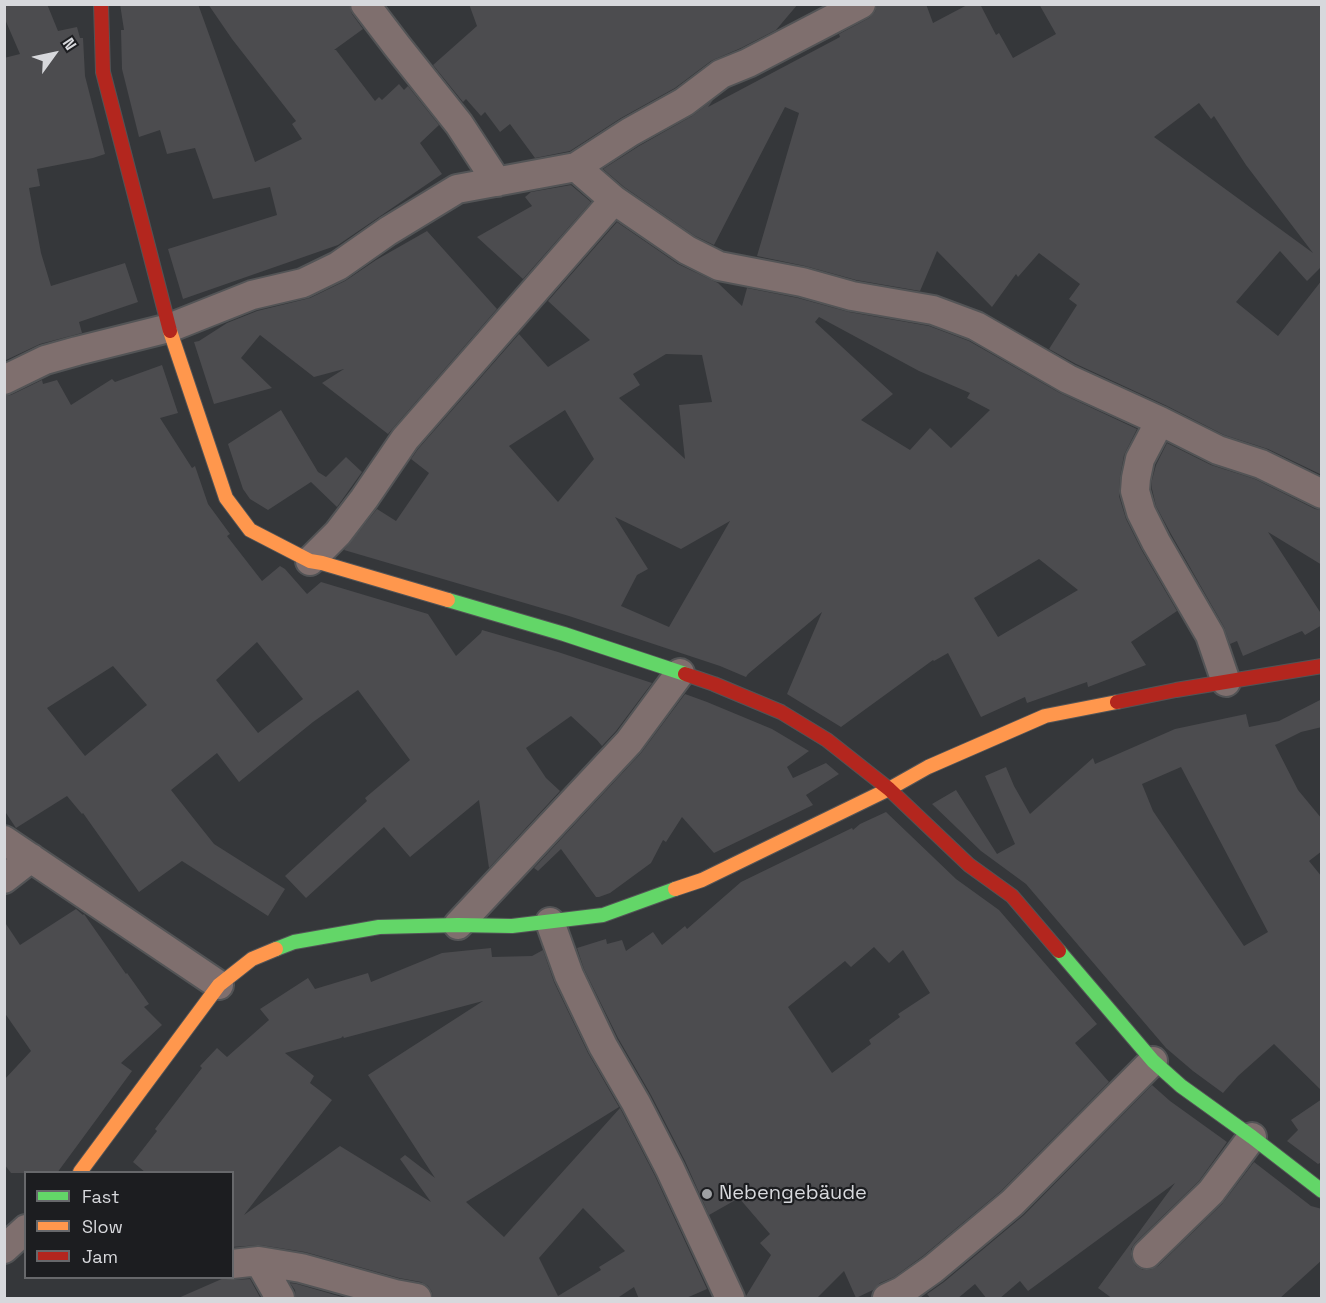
<!DOCTYPE html>
<html>
<head>
<meta charset="utf-8">
<style>
  body { margin:0 }
  #map { position:relative; width:1326px; height:1303px; overflow:hidden; background:#35373a; font-family:"Space Grotesk",sans-serif }
  canvas { display:block }
  .frame { position:absolute; inset:0; border:6px solid #d7d8dc; pointer-events:none }
  .legend { position:absolute; left:24px; top:1171px; width:210px; height:108px; box-sizing:border-box; background:#1c1d20; border:2px solid #67686b; margin:0; padding:8px 10px; list-style:none; font-size:18px; color:#d7d8dc }
  .legend li { display:flex; align-items:center; gap:12px; height:30px }
  .legend b { width:30px; border:2px solid #67686b }
  .north { position:absolute; left:24px; top:24px; width:60px; height:60px; -webkit-text-stroke:4px #1c1d20; paint-order:stroke; rotate:57deg; font-size:16px; font-weight:700; line-height:24px; text-align:center; color:#d7d8dc }
  .north::after { content:''; display:block; margin:auto; width:21px; height:27px; background:#d7d8dc; clip-path:polygon(50% 0,100% 100%,50% 72%,0 100%) }
</style>
</head>
<body>
<div id="map">
<canvas width="1326" height="1303"></canvas>
<div class="frame"></div>
<ul class="legend">
<li><b style="height:8px;background:#63d668"></b>Fast</li>
<li><b style="height:8px;background:#ff974d"></b>Slow</li>
<li><b style="height:8px;background:#b3261e"></b>Jam</li>
</ul>
<div class="north">N</div>
</div>
<script>
const g = document.querySelector('canvas').getContext('2d');
g.lineJoin = 'round';
function paint(path, color) {
  g.fillStyle = color;
  g.fill(path, 'evenodd');
}
function shape(rows) {
  const path = new Path2D();
  for (const r of rows) {
    path.moveTo(r[0], r[1]);
    for (let i = 2; i < r.length; i += 2) path.lineTo(r[i], r[i + 1]);
  }
  return path;
}
function trace(path, color, width, dash) {
  g.strokeStyle = color;
  g.lineWidth = width;
  g.lineCap = dash ? 'butt' : 'round';
  g.setLineDash(dash || []);
  g.stroke(path);
}
function write(font, color, halo, rows, align = 'center') {
  g.font = font + ' "Space Grotesk",sans-serif';
  g.lineWidth = 4.5;
  g.setLineDash([]);
  g.textBaseline = 'middle';
  g.strokeStyle = halo;
  g.fillStyle = color;
  for (const [text, x, y, turn = 0] of rows) {
    g.save();
    g.translate(x, y);
    g.rotate((+turn || 0) * Math.PI / 180);
    g.textAlign = isNaN(turn) ? turn : align;
    if (halo) g.strokeText(text, 0, 0);
    g.fillText(text, 0, 0);
    g.restore();
  }
}
paint(shape([
  [4,4,47,4,58,31,77,27,80,38,83,38,85,76,105,154,93,158,37,169,40,186,29,188,41,253,51,286,125,263,138,302,79,322,82,333,40,344,4,361,4,58,20,54,4,17],
  [120,4,198,4,255,162,302,139,292,124,296,121,232,39,208,4,349,4,352,14,363,29,334,50,336,50,375,101,379,97,382,100,399,84,404,90,408,86,439,125,420,143,442,174,338,245,183,299,168,249,277,215,270,187,213,199,195,148,167,154,160,130,139,137,122,69,121,30,124,30],
  [469,4,798,4,776,30,741,48,711,61,675,88,621,118,570,151,535,158,510,124,500,132,485,112,481,116,466,99,463,102,433,65,477,26],
  [877,4,926,4,933,23,969,4,980,4,996,35,999,33,1013,58,1056,34,1039,4,1322,4,1322,264,1320,262,1320,268,1307,281,1280,251,1236,302,1278,336,1322,280,1322,475,1268,449,1224,435,1167,406,1076,364,1049,349,1077,305,1069,299,1080,284,1039,253,1018,277,1016,274,992,307,937,251,920,291,856,280,805,266,757,256,799,113,785,107,714,245,695,236,624,187,603,169,639,146,692,116,713,100,708,107,840,37,839,34,869,18,875,12],
  [1199,103,1211,119,1214,116,1246,165,1313,253,1154,137],
  [571,185,591,202,523,279,477,237,532,206,525,197,531,192],
  [617,222,678,264,718,283,742,306,747,288,798,298,849,312,929,326,969,341,1060,393,1137,429,1124,455,1120,477,1119,496,1126,519,1141,549,1177,611,1131,642,1146,665,1088,687,1087,682,1027,703,1025,697,981,717,948,653,934,661,933,660,841,727,787,694,822,612,748,674,746,677,720,666,569,616,344,550,377,509,396,521,429,473,411,459,418,449,519,334,548,367,590,340,548,301],
  [819,317,919,371,970,393,967,398,990,410,951,448,930,428,910,450,861,420,893,394,815,322],
  [666,354,702,355,712,402,679,405,685,459,619,398,640,385,633,374],
  [565,410,594,459,558,502,509,446],
  [615,517,681,549,730,521,669,627,621,606,637,575,648,569],
  [1039,559,1078,590,998,637,974,598],
  [427,231,497,309,388,434,322,383,344,369,314,377,260,335,241,358,272,388,214,404,194,342,199,341,227,323,257,311,310,298,345,281,376,260],
  [162,365,178,413,160,418,192,468,195,466,208,504,230,534,227,536,262,581,280,566,285,569,307,594,321,582,428,614,456,656,481,633,482,630,558,652,652,683,616,731,602,746,597,740,571,716,526,748,546,778,560,791,489,868,479,800,410,857,384,827,306,898,285,876,367,801,365,798,410,760,358,690,313,722,239,782,217,753,171,790,214,844,285,889,268,916,182,861,139,892,83,813,82,814,67,796,16,828,4,810,4,396,11,395,42,380,43,384,57,380,71,405,112,379,115,382],
  [257,642,303,699,258,733,216,680],
  [113,666,147,705,85,756,47,708],
  [281,410,318,472,326,477,346,457,362,472,337,507,311,482,268,510,250,499,243,489,228,444],
  [1167,443,1211,465,1255,479,1315,509,1322,510,1322,565,1268,532,1322,615,1322,625,1305,635,1302,631,1243,656,1237,641,1230,644,1224,627,1171,534,1156,506,1152,489,1152,480,1156,465],
  [685,694,707,702,772,729,809,751,787,767,793,778,826,763,839,774,806,795,813,805,714,853,682,817,666,842,663,840,651,863,610,893,599,897,596,897,561,849,538,871,534,868,641,753],
  [1322,699,1322,727,1301,732,1275,745,1298,790,1322,819,1322,851,1309,861,1322,877,1322,1091,1274,1044,1238,1076,1223,1093,1193,1071,1166,1048,1026,884,981,851,932,804,956,790,997,854,1015,844,985,776,1006,767,1014,786,1030,814,1093,758,1095,764,1175,729,1246,714,1249,727,1279,721],
  [1181,767,1268,932,1244,946,1153,811,1142,784],
  [886,812,956,879,999,910,1097,1024,1075,1043,1109,1082,1001,1191,923,1256,894,1277,880,1283,873,1290,856,1298,844,1271,816,1299,746,1299,746,1296,771,1255,760,1243,770,1234,739,1198,709,1215,685,1161,651,1095,618,1038,584,969,577,948,606,939,607,944,622,940,626,951,653,932,662,945,685,926,687,929,741,882,852,828,853,830,860,824],
  [874,947,889,963,903,950,930,993,898,1014,900,1017,869,1040,871,1044,832,1073,788,1007,845,961,851,967],
  [76,909,83,915,84,914,126,974,127,973,149,1004,144,1007,162,1025,121,1063,132,1071,57,1173,11,1173,4,1164,4,1080,31,1051,4,1012,4,921,20,945],
  [491,948,492,957,532,956,543,950,554,982,588,1053,619,1107,466,1202,504,1237,620,1108,655,1176,707,1289,684,1299,639,1299,634,1287,616,1299,433,1299,432,1292,428,1286,421,1282,399,1278,305,1252,260,1245,232,1247,232,1173,146,1173,133,1162,157,1131,155,1129,202,1068,200,1066,217,1048,227,1057,269,1020,260,1009,308,978,315,989,368,973,371,982,442,953],
  [483,1001,368,1075,435,1178,405,1155,400,1159,431,1202,340,1146,244,1215,332,1100,310,1083,314,1076,285,1053,341,1038,343,1036,344,1038],
  [583,1208,625,1251,599,1267,601,1270,558,1296,539,1258],
  [1152,1085,1170,1101,1227,1142,1199,1181,1135,1243,1131,1249,1131,1257,1136,1266,1143,1270,1150,1270,1158,1266,1222,1204,1254,1162,1311,1206,1322,1209,1322,1260,1279,1299,1113,1299,1098,1288,1175,1183,1028,1291,1020,1281,999,1299,987,1299,975,1284,957,1299,931,1299,927,1294,944,1282,1024,1215],
  [1322,1099,1322,1165,1320,1163,1318,1164,1287,1141,1298,1130,1291,1120],
  [224,1278,234,1280,250,1279,261,1299,176,1299],
  [290,1283,297,1284,349,1299,296,1299,295,1290]
]), '#4c4c4f');
const street = shape([
  [365,4,397,46,459,124,497,182],
  [576,167,614,200,687,250,719,266,802,282,852,296,933,310,976,326,1068,379,1160,421,1218,450,1261,464,1322,494],
  [4,380,45,360,77,351,169,328,252,295,303,283,338,266,388,231,457,189,576,167,630,132,684,102,721,74,748,63,861,4],
  [1160,421,1140,459,1136,478,1135,491,1141,512,1156,542,1210,635,1226,682],
  [310,561,338,533,364,499,405,439,614,200],
  [4,840,219,985],
  [4,879,31,858],
  [550,922,569,975,580,998,603,1046,636,1103,670,1169,730,1298],
  [458,925,629,742,680,673],
  [4,1249,26,1229],
  [1147,1254,1211,1192,1252,1137],
  [259,1261,280,1298],
  [232,1264,259,1261,301,1268,395,1294,417,1298],
  [887,1298,902,1291,933,1269,1012,1203,1153,1061]
]);
const fast = shape([
  [448,600,564,634,685,674],
  [276,949,294,942,379,927,458,925,512,926,603,915,675,889],
  [1059,951,1153,1061,1181,1086,1252,1137,1322,1191]
]);
const slow = shape([
  [170,331,226,498,250,530,310,561,322,563,448,600],
  [675,889,702,880,889,789,928,767,1045,716,1117,702],
  [80,1172,219,985,252,959,276,949]
]);
const jam = shape([
  [101,4,103,72,170,331],
  [685,674,714,684,781,712,827,740,889,789,969,865,1012,896,1059,951],
  [1117,702,1176,690,1322,666]
]);
trace(street, '#535456', 32);
trace(fast, '#535456', 16);
trace(slow, '#535456', 16);
trace(jam, '#535456', 16);
trace(street, '#7f6f6e', 28);
trace(fast, '#63d668', 14);
trace(slow, '#ff974d', 14);
trace(jam, '#b3261e', 14);
for (const [x, y, r, color] of [
  [707,1194,6,"#9ea0a3"]
]) {
  const dot = new Path2D();
  dot.arc(x, y, r, 0, 2 * Math.PI);
  g.fillStyle = color;
  g.fill(dot);
  trace(dot, '#1c1d20', 2);
}
write('20px', '#d7d8dc', '#1c1d20', [
  ["Nebengebäude",719,1194]
], 'left');
</script>
</body>
</html>
